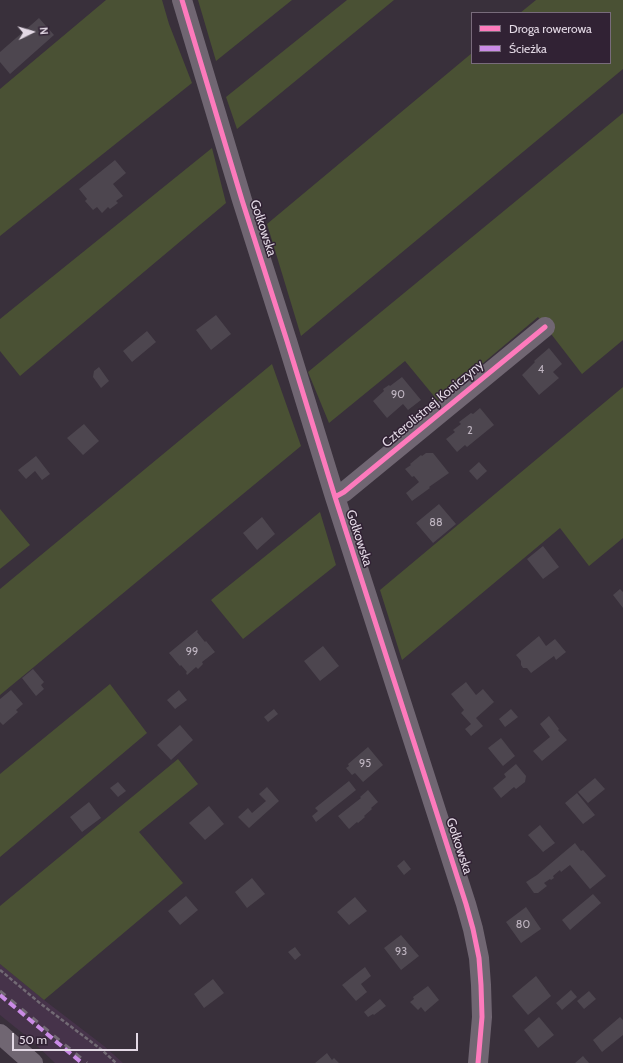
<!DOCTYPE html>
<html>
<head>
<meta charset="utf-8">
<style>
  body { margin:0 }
  #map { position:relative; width:623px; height:1063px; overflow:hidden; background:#39303b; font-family:Cabin,sans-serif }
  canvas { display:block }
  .legend { position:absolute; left:471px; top:12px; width:140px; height:52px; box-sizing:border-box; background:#312234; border:1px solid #786b7b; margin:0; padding:5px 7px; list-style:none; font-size:12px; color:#e3d9e5 }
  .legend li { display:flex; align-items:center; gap:8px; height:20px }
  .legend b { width:20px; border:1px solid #786b7b }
  .north { position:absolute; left:12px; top:12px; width:40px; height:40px; -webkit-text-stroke:3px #312234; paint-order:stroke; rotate:85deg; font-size:11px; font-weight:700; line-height:16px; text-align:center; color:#e3d9e5 }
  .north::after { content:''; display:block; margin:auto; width:14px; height:18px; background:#e3d9e5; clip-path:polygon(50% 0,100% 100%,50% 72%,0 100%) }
  .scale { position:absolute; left:12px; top:1033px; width:126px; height:18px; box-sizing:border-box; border:2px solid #e3d9e5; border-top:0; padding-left:5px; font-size:12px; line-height:14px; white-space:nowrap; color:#e3d9e5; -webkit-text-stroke:3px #312234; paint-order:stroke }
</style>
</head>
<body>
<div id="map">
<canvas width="623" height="1063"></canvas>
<ul class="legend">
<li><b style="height:5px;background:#fd7abc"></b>Droga rowerowa</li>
<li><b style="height:5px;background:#ca8be6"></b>Ścieżka</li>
</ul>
<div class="north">N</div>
<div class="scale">50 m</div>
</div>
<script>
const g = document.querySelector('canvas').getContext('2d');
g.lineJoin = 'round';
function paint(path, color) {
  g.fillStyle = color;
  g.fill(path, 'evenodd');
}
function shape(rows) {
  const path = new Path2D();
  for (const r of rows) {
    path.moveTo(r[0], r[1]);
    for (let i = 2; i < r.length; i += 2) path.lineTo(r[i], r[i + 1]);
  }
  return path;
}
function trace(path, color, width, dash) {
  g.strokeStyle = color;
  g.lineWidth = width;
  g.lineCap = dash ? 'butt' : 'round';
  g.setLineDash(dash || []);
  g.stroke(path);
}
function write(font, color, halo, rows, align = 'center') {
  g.font = font + ' Cabin,sans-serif';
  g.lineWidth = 3;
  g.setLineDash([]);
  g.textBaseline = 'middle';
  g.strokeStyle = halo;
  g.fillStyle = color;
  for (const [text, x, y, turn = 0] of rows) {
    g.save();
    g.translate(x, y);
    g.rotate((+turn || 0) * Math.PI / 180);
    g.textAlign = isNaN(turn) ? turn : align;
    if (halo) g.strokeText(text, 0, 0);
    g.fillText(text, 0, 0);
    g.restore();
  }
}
paint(shape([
  [0,964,44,1000,104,1046,123,1063,55,1063,31,1040,0,1015]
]), '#46334a');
paint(shape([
  [106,0,162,0,169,24,192,83,0,236,0,89],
  [198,0,292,0,216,61],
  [347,0,394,0,237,129,226,97],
  [536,0,623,0,623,69,301,336,267,224,472,53,472,63,610,63,610,13,520,13],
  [623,113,623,340,582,374,538,317,438,401,405,361,329,423,308,372],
  [212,148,226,203,20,376,0,351,0,319],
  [272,364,301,446,0,695,0,589],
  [623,387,623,538,589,566,560,528,402,660,380,590],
  [0,509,30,545,0,569],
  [320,512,336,565,243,639,211,600],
  [110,684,147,733,0,857,0,774],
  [178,759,198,784,139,832,183,883,44,1000,0,964,0,906]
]), '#4a5134');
paint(shape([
  [39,18,54,35,10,74,0,62,0,52],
  [115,160,126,173,113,184,123,196,116,201,118,203,110,209,108,207,102,213,97,207,93,210,85,201,87,199,79,189],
  [216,315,231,334,211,350,196,330],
  [147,331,156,342,132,362,123,351],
  [549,348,562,364,553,372,559,378,539,395,522,375,535,362,534,361],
  [99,367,109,381,101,388,93,377,94,371],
  [402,377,421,400,408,410,403,404,387,418,373,401,384,391,383,389,389,385,390,386],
  [480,408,494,425,467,447,465,445,457,452,446,439,455,432,453,430,461,424,459,422,471,413,473,414],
  [84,424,99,441,83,455,67,438],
  [426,453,433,453,449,473,429,487,430,488,412,501,406,493,419,482,414,476,412,477,405,469,411,465,410,464,421,455,422,456],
  [36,456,50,474,42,480,35,471,26,479,18,470],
  [479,462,487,471,477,480,469,471],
  [439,504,456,524,433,543,416,523],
  [262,517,275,534,257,550,243,533],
  [543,546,559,567,543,579,527,559],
  [620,589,623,592,623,608,613,595],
  [197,630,198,631,197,632,205,642,206,641,215,652,202,662,203,664,198,669,196,667,187,675,186,673,187,672,181,665,180,666,169,653],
  [539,636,546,646,555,639,566,652,556,660,554,656,531,673,527,668,523,668,521,665,521,661,516,655],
  [323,646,339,666,320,681,304,661],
  [33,669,44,682,41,685,44,689,36,696,22,678],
  [466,682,476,695,483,689,494,702,476,718,483,726,471,736,465,729,471,724,461,713,464,710,451,694],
  [11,690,23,704,16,710,18,712,3,725,0,722,0,699],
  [179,690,187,700,175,709,167,700],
  [274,709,278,714,268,722,264,717],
  [511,709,518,717,505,727,499,719],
  [549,716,559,729,558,730,567,740,542,761,533,751,550,737,540,724],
  [180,725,193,740,171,760,157,745],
  [501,738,515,756,503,766,488,748],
  [368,747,383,765,363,782,355,773,352,775,346,768,349,766,348,764],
  [516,764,526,776,525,782,516,789,514,787,501,798,493,788,506,777,504,774],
  [595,778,605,789,588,803,578,792],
  [349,781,356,790,316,822,312,816,318,811,315,808],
  [118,782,126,791,118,797,110,788],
  [267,787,279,801,249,828,238,817,248,808,252,813,266,801,259,794],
  [368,790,378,802,371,808,372,809,364,816,365,817,358,823,357,822,349,829,338,816,361,798,360,797],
  [577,793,595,815,583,824,565,803],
  [89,802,101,818,82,832,70,817],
  [209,806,224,824,205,840,189,823],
  [540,825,555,843,543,852,528,835],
  [575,843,581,851,583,850,606,876,590,889,570,865,561,872,560,870,553,876,554,878,551,880,550,879,544,883,547,886,538,893,534,893,526,882,537,875],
  [404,860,411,869,404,875,397,866],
  [252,878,265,894,247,908,235,892],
  [593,894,601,903,570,930,562,920],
  [186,896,198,910,180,925,168,911],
  [355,897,367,911,349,925,337,912],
  [526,907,541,929,521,943,506,922],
  [401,935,419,956,401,970,384,948],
  [295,947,301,955,295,960,288,952],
  [365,967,371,976,361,984,367,992,356,1001,342,985],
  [536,976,551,996,528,1015,512,996],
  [213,979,224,993,204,1008,194,994],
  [428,986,439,1000,425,1012,421,1007,418,1010,410,1002,414,999,413,997],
  [571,990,577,997,562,1010,556,1003],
  [589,991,596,999,584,1009,577,1001],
  [380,999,386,1006,374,1015,373,1014,368,1017,364,1012],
  [539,1017,554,1035,538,1048,524,1030],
  [620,1017,623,1020,623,1035,602,1052,593,1040],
  [327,1053,332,1060,334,1058,339,1063,315,1063],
  [583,1056,589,1063,575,1063]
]), '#4d464f');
trace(shape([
  [0,970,41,1004,102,1050,116,1063]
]), '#726a74', 2.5, [4, 2]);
trace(shape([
  [182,0,242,200,287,341,335,497,466,904,473,929,479,958,481,985,482,1017,478,1063],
  [335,497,344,492,545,327],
  [0,1034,33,1063]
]), '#706672', 20);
trace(shape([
  [0,991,87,1063]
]), '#726974', 3, [7, 7]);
trace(shape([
  [0,995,82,1063]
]), '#ca8be6', 4, [8, 4]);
trace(shape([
  [182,0,242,200,287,341,335,497,466,904,473,929,479,958,481,985,482,1017,478,1063],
  [335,497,344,492,545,327]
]), '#fd7abc', 5);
write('11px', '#beb4c0', null, [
  ["4",541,370],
  ["90",398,395],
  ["2",470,431],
  ["88",436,523],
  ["99",192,652],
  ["95",365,764],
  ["80",523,925],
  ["93",401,952]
]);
write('13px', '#e3d9e5', '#312234', [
  ["Gołkowska",263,228,72],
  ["Czterolistnej Koniczyny",433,404,-40],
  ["Gołkowska",359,538,72],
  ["Gołkowska",459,846,72]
]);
</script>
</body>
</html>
